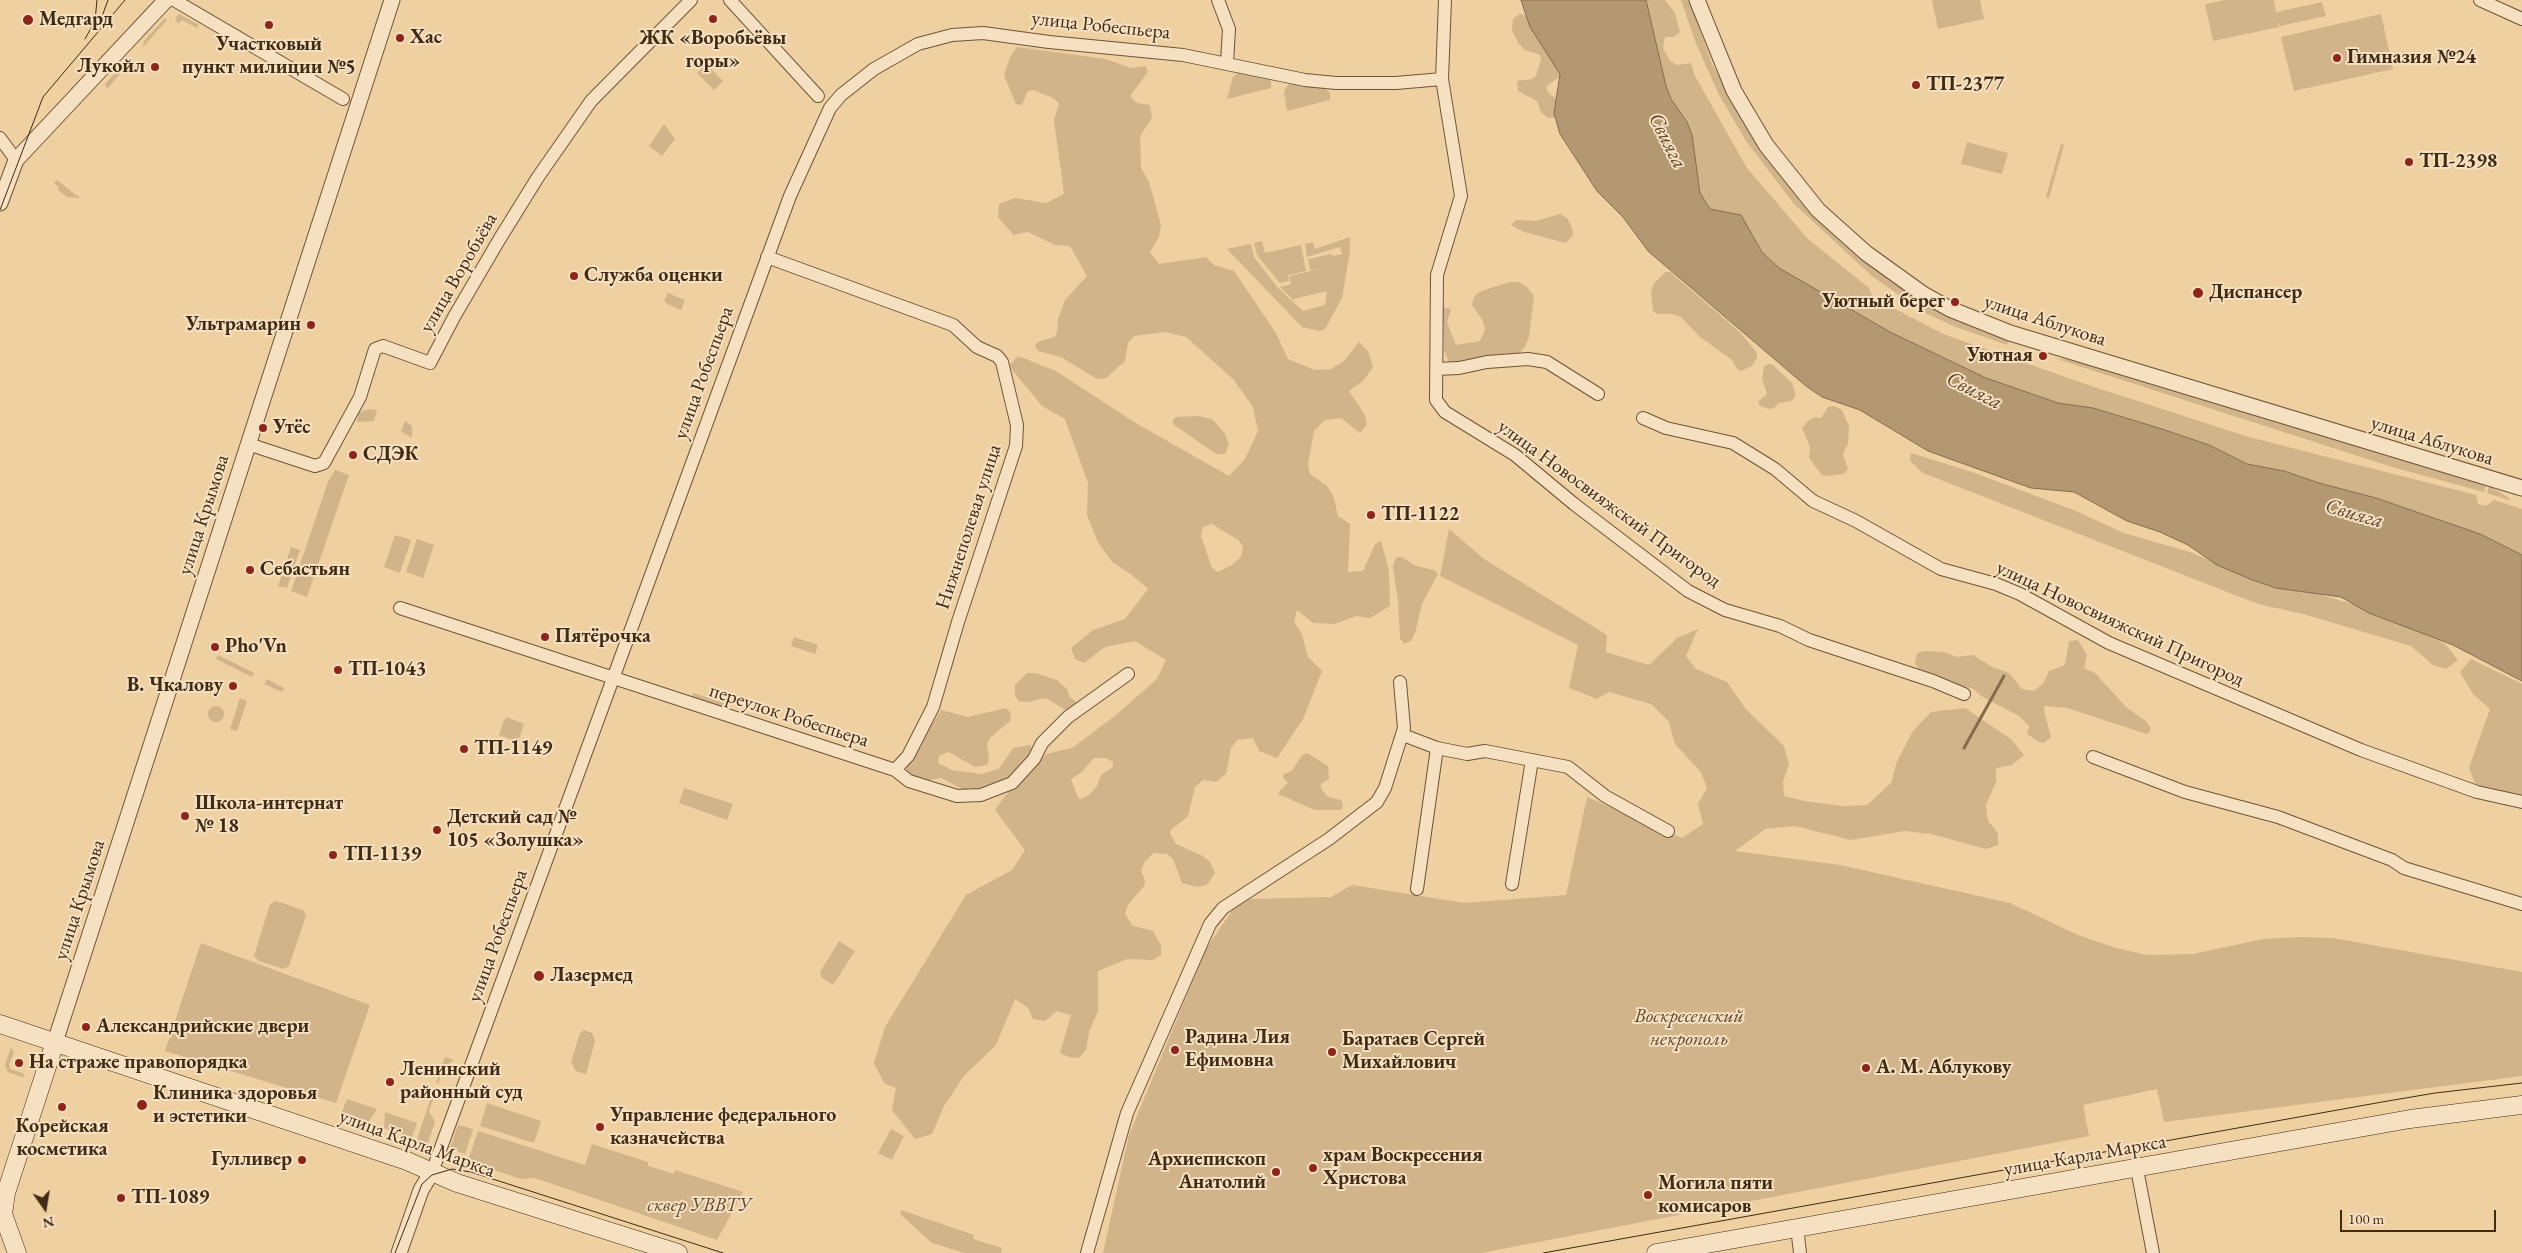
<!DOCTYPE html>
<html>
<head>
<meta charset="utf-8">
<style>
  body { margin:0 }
  #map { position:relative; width:2522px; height:1253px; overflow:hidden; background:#efd0a1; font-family:"EB Garamond",serif }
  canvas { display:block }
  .north { position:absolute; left:20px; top:1183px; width:50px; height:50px; -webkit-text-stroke:4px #f5e0c2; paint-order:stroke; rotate:167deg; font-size:14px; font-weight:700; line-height:20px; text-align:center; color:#402b14 }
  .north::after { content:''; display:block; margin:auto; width:18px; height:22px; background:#402b14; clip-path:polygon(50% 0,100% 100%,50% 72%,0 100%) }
  .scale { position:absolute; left:2340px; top:1210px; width:156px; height:22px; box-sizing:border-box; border:2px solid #402b14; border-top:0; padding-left:6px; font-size:15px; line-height:18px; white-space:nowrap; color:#402b14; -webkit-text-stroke:4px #f5e0c2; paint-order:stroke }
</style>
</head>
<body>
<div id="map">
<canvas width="2522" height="1253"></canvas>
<div class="north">N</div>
<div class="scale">100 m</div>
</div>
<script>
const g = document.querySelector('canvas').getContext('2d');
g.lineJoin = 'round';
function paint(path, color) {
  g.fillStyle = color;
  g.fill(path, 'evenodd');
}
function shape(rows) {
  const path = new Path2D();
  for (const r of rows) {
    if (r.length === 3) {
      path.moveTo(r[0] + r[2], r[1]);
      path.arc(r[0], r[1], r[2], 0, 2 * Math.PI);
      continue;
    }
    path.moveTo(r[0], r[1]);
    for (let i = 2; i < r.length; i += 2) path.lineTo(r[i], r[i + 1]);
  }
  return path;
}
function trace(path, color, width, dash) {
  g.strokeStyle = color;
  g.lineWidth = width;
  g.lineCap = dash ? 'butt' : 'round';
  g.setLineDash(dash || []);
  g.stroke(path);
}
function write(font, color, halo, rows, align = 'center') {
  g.font = font + ' "EB Garamond",serif';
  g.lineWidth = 4;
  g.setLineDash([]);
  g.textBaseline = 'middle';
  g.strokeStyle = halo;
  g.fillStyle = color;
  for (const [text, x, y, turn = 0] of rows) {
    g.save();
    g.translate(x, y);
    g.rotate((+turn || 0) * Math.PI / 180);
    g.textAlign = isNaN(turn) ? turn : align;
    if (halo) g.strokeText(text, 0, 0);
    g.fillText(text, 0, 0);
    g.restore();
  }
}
paint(shape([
  [1646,0,1665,0,1675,13,1680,32,1674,37,1665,37,1663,48,1670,61,1677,65,1691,63,1695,76,1747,168,1808,239,1869,288,1875,303,1886,304,1943,334,2094,387,2249,437,2476,495,2478,504,2486,506,2494,500,2522,509,2522,555,2449,523,2376,498,2319,483,2284,471,2247,464,2209,445,2162,429,2093,408,2058,403,1986,378,1890,332,1779,268,1762,252,1754,236,1734,213,1710,209,1700,193,1687,122,1671,99,1666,86],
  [1681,0,1689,0,1712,64,1752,135,1839,237,1884,276,1926,305,1968,325,2009,339,2007,345,1956,327,1925,313,1873,277,1794,204,1746,141,1718,93,1695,41],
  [1932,0,1980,0,1984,19,1938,29],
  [2225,0,2274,0,2276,12,2322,2,2326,16,2280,26,2278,20,2279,27,2213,41,2205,4],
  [179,14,186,18,199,25,197,28,182,20,178,24,175,18],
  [1520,14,1531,17,1560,72,1559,77,1546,87,1549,94,1556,98,1557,118,1548,118,1541,112,1537,101,1518,91,1517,81,1532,79,1536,76,1541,59,1540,55,1525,50,1519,44,1512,31,1513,19],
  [2381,14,2393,69,2294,91,2281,37],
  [165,18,167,20,143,47,144,41],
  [1017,47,1106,59,1130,68,1146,66,1148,72,1130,96,1137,103,1150,105,1152,118,1140,136,1141,168,1149,182,1161,225,1159,237,1150,252,1159,264,1206,257,1214,265,1234,271,1276,333,1288,359,1315,370,1331,369,1344,361,1359,342,1368,351,1373,367,1363,381,1349,391,1365,415,1367,425,1360,433,1341,418,1325,420,1314,431,1308,464,1310,474,1327,486,1333,495,1338,516,1350,524,1348,572,1363,571,1375,544,1381,541,1389,571,1390,606,1370,618,1356,616,1335,624,1313,623,1297,610,1294,622,1302,634,1308,657,1322,671,1303,719,1277,758,1259,751,1253,738,1237,740,1231,748,1226,774,1216,782,1203,780,1195,787,1188,816,1171,830,1170,834,1176,844,1203,856,1210,862,1215,873,1207,885,1197,887,1182,883,1173,859,1167,854,1154,853,1145,861,1141,871,1145,880,1144,886,1128,905,1125,914,1133,926,1153,931,1161,945,1161,955,1153,960,1127,959,1098,971,1098,1011,1089,1032,1086,1050,1079,1058,1069,1057,1060,1053,1071,1015,1057,1011,1045,1021,1033,1019,1028,1008,1015,999,996,1045,964,1076,944,1106,932,1134,915,1139,892,1110,896,1088,884,1083,874,1063,885,1027,966,895,1012,870,1025,850,995,810,1004,797,1046,754,1072,748,1116,715,1157,679,1166,660,1135,641,1105,647,1084,663,1075,659,1071,648,1093,630,1125,619,1148,589,1132,575,1112,562,1098,542,1087,515,1088,483,1065,419,1042,406,1009,366,1018,356,1056,371,1134,422,1229,476,1245,459,1258,431,1253,407,1233,379,1186,337,1165,332,1134,336,1128,343,1125,361,1106,378,1097,379,1061,357,1038,351,1035,346,1038,342,1054,337,1057,333,1058,319,1065,300,1087,276,1070,246,1055,245,1028,232,1014,235,998,217,999,204,1015,198,1046,203,1064,194,1054,120,1059,103,1053,98,1033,90,1027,92,1022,105,1016,104,1004,75,1010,57],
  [1212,524,1238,540,1243,546,1241,557,1232,565,1218,572,1212,568,1201,536,1203,527],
  [1094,758,1105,758,1113,762,1113,767,1101,775,1097,786,1089,795,1081,799,1078,798,1071,779,1082,772],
  [126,61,131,61,107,89,105,84],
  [706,64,723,81,714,90,697,73],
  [1239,72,1271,79,1271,88,1227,99,1233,77],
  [1293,82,1325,88,1330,93,1330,100,1287,111,1284,92,1287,86],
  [664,124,675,139,662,156,649,146],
  [1967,142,2008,153,2002,174,1961,164],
  [2061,144,2064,145,2049,198,2046,197],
  [57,180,72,192,81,198,67,197,57,189,59,187,54,183],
  [1560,214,1567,218,1572,228,1573,235,1566,243,1524,232,1511,225,1516,220,1535,221],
  [1350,237,1350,251,1342,298,1325,329,1320,331,1302,327,1227,249,1251,244,1254,257,1278,288,1303,311,1325,305,1327,291,1294,299,1295,302,1280,287,1291,284,1289,276,1319,269,1310,270,1308,259,1332,254,1333,256,1342,254,1340,247,1307,257,1305,244,1313,242,1315,249],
  [1262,241,1265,253,1301,245,1306,271,1288,275,1289,281,1280,283,1257,255,1254,243],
  [1665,272,1670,272,1741,333,1757,353,1757,358,1752,366,1741,371,1737,369,1732,360,1700,337,1681,317,1672,314,1657,314,1653,311,1651,293,1653,285],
  [1509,282,1519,282,1527,287,1534,296,1529,337,1525,347,1517,355,1449,363,1444,350,1443,307,1451,309,1447,322,1456,345,1480,341,1485,330,1483,321,1472,305,1474,297,1479,292],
  [668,293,685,300,681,310,666,303,664,301],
  [2054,358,2079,361,2486,485,2484,492,2392,467],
  [1768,364,1772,364,1792,383,1796,396,1792,401,1779,403,1774,408,1769,409,1760,406,1758,402,1767,394,1762,379,1764,367],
  [1834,406,1842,410,1849,426,1848,444,1843,454,1848,470,1843,474,1827,476,1822,475,1809,458,1810,447,1802,428,1809,420,1815,417,1821,418,1828,407],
  [369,409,377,410,374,421,357,422,358,413],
  [1198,416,1212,419,1224,432,1229,444,1225,454,1216,454,1173,424,1173,419,1177,417],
  [405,421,412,426,412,438,401,431],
  [1911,453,1972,472,2076,511,2124,533,2190,552,2270,585,2314,593,2370,609,2445,644,2458,660,2446,669,2433,665,2411,646,2303,614,2258,604,1923,473,1910,461],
  [335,470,349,475,307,597,291,591,328,482],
  [2489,486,2509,498,2509,500,2487,493],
  [1449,529,1484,559,1607,635,1606,652,1649,665,1677,638,1698,629,1686,656,1696,669,1727,682,1745,708,1784,746,1789,764,1783,782,1784,796,1804,801,1842,806,1867,805,1891,783,1897,761,1913,731,1931,712,1965,708,2011,739,2024,755,2012,765,1996,768,1996,782,1986,805,1988,821,1998,833,1998,845,1986,849,1931,834,1904,831,1851,840,1795,826,1765,829,1735,851,1840,865,2010,903,2078,935,2113,947,2146,955,2193,954,2263,939,2299,937,2333,938,2522,972,2522,1076,2164,1122,2157,1089,2083,1105,2089,1136,1481,1253,1103,1253,1129,1135,1206,949,1233,909,1249,899,1331,897,1352,885,1465,903,1566,895,1587,797,1682,838,1703,824,1698,804,1707,788,1701,772,1675,744,1669,722,1651,704,1609,692,1597,699,1569,688,1578,645,1440,576],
  [395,535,411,540,400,573,384,567],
  [417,539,434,545,423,578,406,572],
  [291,547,300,550,287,588,278,586],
  [1396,557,1402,557,1416,566,1434,570,1438,574,1422,604,1415,633,1411,641,1404,644,1400,638,1398,601,1393,566],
  [794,637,818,645,815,654,791,646],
  [2078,640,2087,655,2084,668,2095,673,2126,707,2147,722,2151,730,2147,734,2067,708,2047,706,2044,706,2045,714,2051,737,2044,743,2039,742,2027,734,2029,726,2019,716,1981,696,1972,688,1942,682,1920,671,1915,663,1917,653,1926,651,1944,652,1957,657,1973,655,1992,667,2009,673,2022,689,2033,691,2043,684,2049,671,2065,665,2069,641],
  [218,655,254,673,252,677,216,659],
  [2471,659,2522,684,2522,800,2477,789,2469,768,2490,709,2473,694,2460,672],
  [1027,673,1036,673,1057,680,1068,690,1069,696,1077,703,1067,711,1046,698,1027,702,1019,701,1015,696,1015,685],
  [267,679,284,688,282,692,264,684],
  [693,693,724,703,722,710,691,700],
  [240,698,247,701,237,731,230,729],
  [216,714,8],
  [1006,708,1011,713,1010,721,990,738,987,744,989,759,987,765,975,767,949,752,939,756,938,763,952,770,982,774,999,769,1013,748,1030,745,1033,750,1013,778,977,790,966,791,941,778,921,781,907,774,907,765,941,710,968,717],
  [507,717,524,724,518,742,499,735,504,720],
  [1307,753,1328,766,1329,779,1321,784,1322,790,1328,797,1341,800,1343,806,1341,810,1315,810,1278,794,1281,789,1288,783,1283,778,1284,774,1292,771,1302,755],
  [684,788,733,804,727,820,679,803],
  [276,901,303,910,306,916,289,966,283,969,259,961,254,956,270,904],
  [839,941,855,951,833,985,821,977,820,972],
  [201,943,370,1005,336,1103,165,1051],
  [584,1030,592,1033,595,1041,586,1074,576,1071,571,1062,580,1033],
  [11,1047,14,1053,9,1064,10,1069,23,1073,25,1078,8,1072,5,1065],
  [445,1057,454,1060,444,1067,438,1084,436,1083],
  [433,1091,436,1092,429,1111,435,1122,428,1143,417,1139],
  [347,1099,377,1109,368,1123,341,1114],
  [487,1103,541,1121,534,1143,480,1126],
  [385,1112,417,1123,412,1137,384,1128],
  [458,1125,473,1129,465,1154,450,1149],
  [891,1129,904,1136,892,1160,878,1153],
  [478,1131,585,1165,592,1144,648,1162,648,1166,674,1174,675,1170,743,1192,717,1240,535,1178,521,1179,468,1161],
  [901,1210,974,1235,973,1239,1002,1248,1001,1253,965,1253,932,1243,900,1214]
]), '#d1b489');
const water = shape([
  [1521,0,1646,0,1666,86,1671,99,1687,122,1692,135,1700,193,1710,209,1741,215,1762,252,1779,268,1890,332,1986,378,2058,403,2093,408,2162,429,2209,445,2247,464,2284,471,2319,483,2376,498,2480,534,2522,555,2522,681,2453,645,2369,613,2341,597,2276,588,2250,579,2217,565,2188,545,2160,532,2127,521,2074,492,2031,488,1928,451,1860,410,1822,397,1806,386,1648,251,1623,217,1597,191,1560,134,1554,113,1560,74,1530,27,1521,0]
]);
paint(water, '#b49871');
trace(water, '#866c4c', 1);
trace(shape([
  [1964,748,2004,676]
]), '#866c4c', 3);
const minor = shape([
  [174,0,343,99],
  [730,0,818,96],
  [1218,0,1229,29,1227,63],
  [1445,0,1442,79,1461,196,1437,275,1436,400,1445,412,1515,455,1574,504,1688,591,1725,610,1780,626,1809,640,1933,681,1964,694],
  [2480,0,2522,19],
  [0,138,16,160],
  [767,257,953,325,977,347,997,356,1002,362,1017,425,1016,446,958,622,933,707,908,756,895,770],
  [1437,369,1459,368,1487,362,1528,359,1547,362,1598,394],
  [1643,418,1666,428,1733,443,1775,469,1813,501,1856,521,1941,569,1996,584,2020,594,2109,643,2361,750,2477,792,2522,802],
  [248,444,315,466,324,463,360,397,375,349,383,346,430,363,454,317,499,240,538,177,591,101,691,0],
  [400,608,895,770,909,781,957,796,981,795,1012,783,1034,759,1042,743,1068,717,1128,674],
  [1403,735,1437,748,1467,754,1485,751,1568,767,1605,796,1668,831],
  [2093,757,2185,792,2278,817,2392,860,2404,868,2522,904],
  [1512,884,1532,760],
  [1417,889,1437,748],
  [2137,1169,2153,1253],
  [432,1172,790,196,830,108,841,95,874,69,918,44,952,35,983,33,1049,42,1183,55,1305,80,1336,83,1396,83,1442,79],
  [1797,1227,1800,1253],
  [1087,1253,1127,1113,1210,924,1223,908,1329,839,1377,802,1385,788,1404,728,1400,682]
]);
const tertiary = shape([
  [1697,0,1734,91,1766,145,1818,210,1866,253,1923,294,1950,309,2010,333,2522,488],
  [0,203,16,160,166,0],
  [55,1042,392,0],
  [399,1253,421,1190,432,1172]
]);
const secondary = shape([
  [0,1024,407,1161,457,1183,678,1253],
  [17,1253,3,1214,6,1193,55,1042],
  [1656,1253,2410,1119,2522,1105]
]);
trace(minor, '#6c5437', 14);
trace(tertiary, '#6c5437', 17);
trace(secondary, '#402b14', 19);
trace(minor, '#f5e0c2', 12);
trace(tertiary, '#f5e0c2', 15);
trace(secondary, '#f5e0c2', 18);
trace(shape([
  [100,22,108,0],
  [85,39,95,21,97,0],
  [0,210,43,97,125,0],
  [395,1253,422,1184,432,1175,452,1169,471,1172,723,1253],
  [1543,1253,2382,1102,2435,1093,2522,1083]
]), '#402b14', 1);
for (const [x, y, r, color] of [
  [713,19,5,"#8f2418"],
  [28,20,6,"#8f2418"],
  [269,25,5,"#8f2418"],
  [400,38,5,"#8f2418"],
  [2337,58,5,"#8f2418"],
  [155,67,5,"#8f2418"],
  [1916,85,5,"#8f2418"],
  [2409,162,5,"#8f2418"],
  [574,276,5,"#8f2418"],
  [2198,293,6,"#8f2418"],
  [1955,302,5,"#8f2418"],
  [311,325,5,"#8f2418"],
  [2043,356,5,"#8f2418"],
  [263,428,5,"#8f2418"],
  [353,455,5,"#8f2418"],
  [1371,515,5,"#8f2418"],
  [250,570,5,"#8f2418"],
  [545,637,5,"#8f2418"],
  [215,647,5,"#8f2418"],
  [338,670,5,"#8f2418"],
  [233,686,5,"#8f2418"],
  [464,749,5,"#8f2418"],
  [185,816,5,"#8f2418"],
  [437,830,5,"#8f2418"],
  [333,855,5,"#8f2418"],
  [539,976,6,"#8f2418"],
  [86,1027,5,"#8f2418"],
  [1175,1050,5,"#8f2418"],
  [1332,1052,5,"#8f2418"],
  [19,1063,5,"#8f2418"],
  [1866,1068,5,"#8f2418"],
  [390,1082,5,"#8f2418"],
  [142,1105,6,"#8f2418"],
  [62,1107,5,"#8f2418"],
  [600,1127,5,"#8f2418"],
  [302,1160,5,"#8f2418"],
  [1313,1168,5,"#8f2418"],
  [1276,1172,5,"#8f2418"],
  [1648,1195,5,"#8f2418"],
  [121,1198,5,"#8f2418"]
]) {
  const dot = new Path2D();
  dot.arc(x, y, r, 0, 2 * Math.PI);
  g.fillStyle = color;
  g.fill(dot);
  trace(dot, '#f5e0c2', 2);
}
write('bold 20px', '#402b14', '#f5e0c2', [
  ["Медгард",39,20],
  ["Хас",410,38],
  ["ЖК «Воробьёвы",713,39,"center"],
  ["горы»",713,62,"center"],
  ["Участковый",269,45,"center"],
  ["пункт милиции №5",269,68,"center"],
  ["Гимназия №24",2347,58],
  ["Лукойл",145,67,"right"],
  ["ТП-2377",1926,85],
  ["ТП-2398",2419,162],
  ["Служба оценки",584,276],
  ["Диспансер",2209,293],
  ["Уютный берег",1945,302,"right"],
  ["Ультрамарин",301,325,"right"],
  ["Уютная",2033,356,"right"],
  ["Утёс",273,428],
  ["СДЭК",363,455],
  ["ТП-1122",1381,515],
  ["Себастьян",260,570],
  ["Пятёрочка",555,637],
  ["Pho'Vn",225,647],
  ["ТП-1043",348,670],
  ["В. Чкалову",223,686,"right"],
  ["ТП-1149",474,749],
  ["Школа-интернат",195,804],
  ["№ 18",195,827],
  ["Детский сад №",447,818],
  ["105 «Золушка»",447,841],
  ["ТП-1139",343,855],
  ["Лазермед",550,976],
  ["Александрийские двери",96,1027],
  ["Радина Лия",1185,1038],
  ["Ефимовна",1185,1061],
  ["Баратаев Сергей",1342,1040],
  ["Михайлович",1342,1063],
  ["На страже правопорядка",29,1063],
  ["А. М. Аблукову",1876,1068],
  ["Ленинский",400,1070],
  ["районный суд",400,1093],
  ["Клиника здоровья",153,1094],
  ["и эстетики",153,1117],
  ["Управление федерального",610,1116],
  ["казначейства",610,1139],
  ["Корейская",62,1127,"center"],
  ["косметика",62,1150,"center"],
  ["храм Воскресения",1323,1156],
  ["Христова",1323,1179],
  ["Гулливер",292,1160,"right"],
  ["Архиепископ",1266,1160,"right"],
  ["Анатолий",1266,1183,"right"],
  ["Могила пяти",1658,1184],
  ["комисаров",1658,1207],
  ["ТП-1089",131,1198]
], 'left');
write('20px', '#402b14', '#f5e0c2', [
  ["улица Робеспьера",1101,26,6],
  ["улица Воробьёва",459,273,-60],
  ["улица Аблукова",2045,321,18],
  ["улица Робеспьера",704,373,-70],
  ["улица Аблукова",2432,441,17],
  ["улица Новосвияжский Пригород",1609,504,36],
  ["улица Крымова",204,515,-72],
  ["Нижнеполевая улица",969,527,-72],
  ["улица Новосвияжский Пригород",2120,624,25],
  ["переулок Робеспьера",789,716,18],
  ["улица Крымова",80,900,-72],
  ["улица Робеспьера",498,936,-70],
  ["улица Карла Маркса",417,1144,20],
  ["улица Карла Маркса",2085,1156,-10]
]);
write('italic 20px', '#5d462b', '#f5e0c2', [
  ["Воскресенский",1689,1017],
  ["некрополь",1689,1040],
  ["сквер УВВТУ",699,1206]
]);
write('italic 21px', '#5d462b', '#f5e0c2', [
  ["Свияга",1667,141,63],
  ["Свияга",1974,391,27],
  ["Свияга",2354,514,16]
]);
</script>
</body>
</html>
